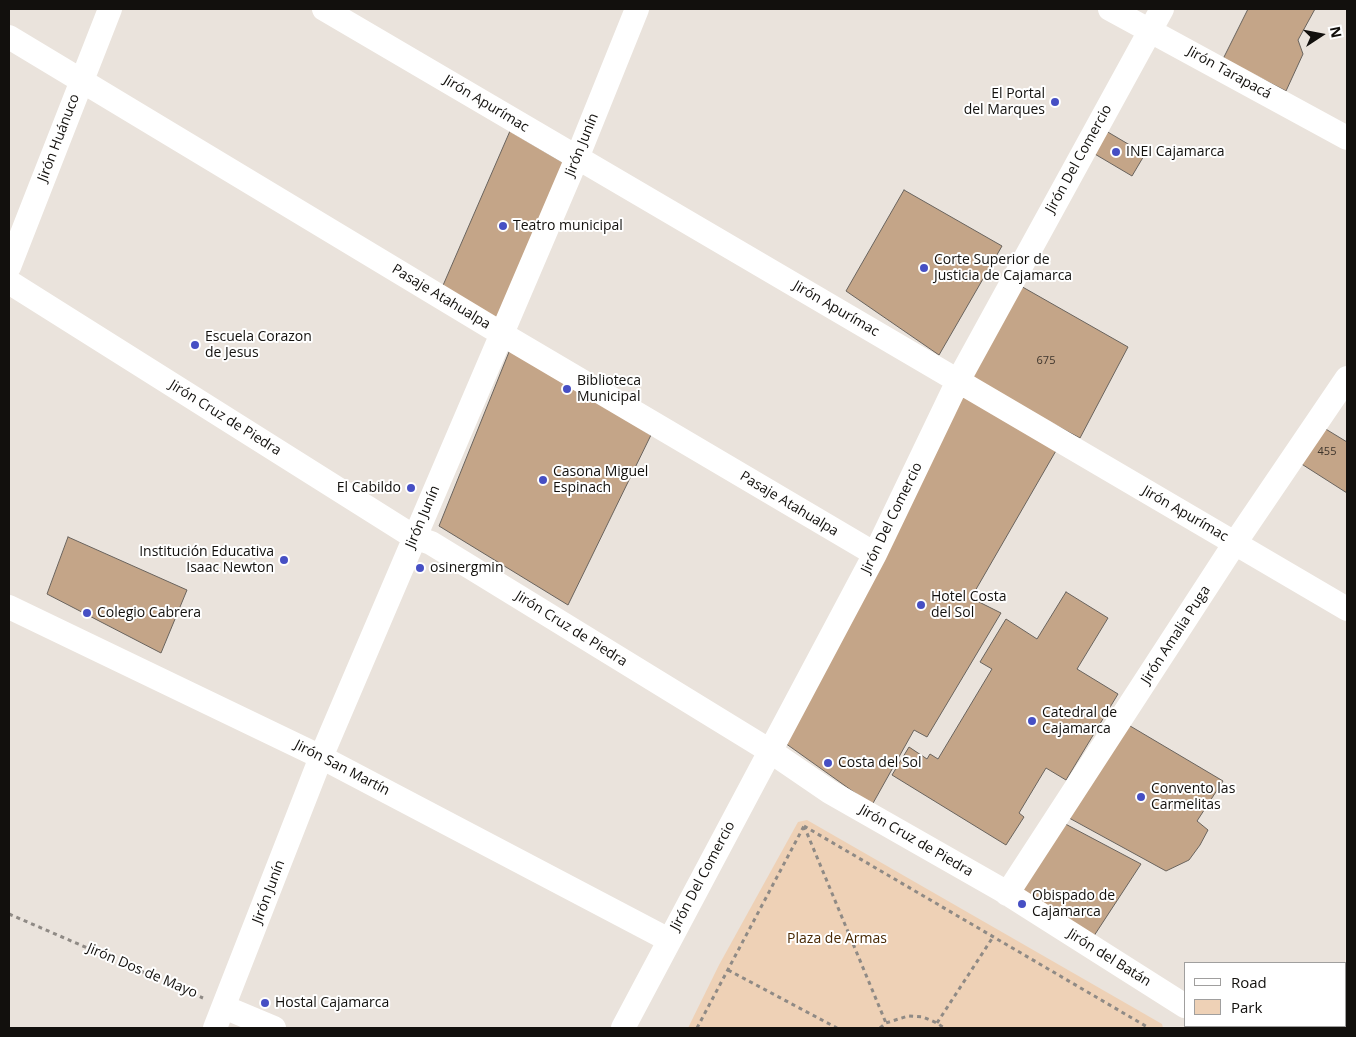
<!DOCTYPE html>
<html>
<head>
<meta charset="utf-8">
<style>
  body { margin:0 }
  #map { position:relative; width:1356px; height:1037px; overflow:hidden; background:#eae3dc; font-family:"Open Sans",sans-serif }
  canvas { display:block }
  .frame { position:absolute; inset:0; border:10px solid #12100d; pointer-events:none }
  .legend { position:absolute; left:1184px; top:962px; width:162px; height:65px; box-sizing:border-box; background:#fff; border:1px solid #a09f9e; margin:0; padding:6px 9px; list-style:none; font-size:15px; color:#12100d }
  .legend li { display:flex; align-items:center; gap:10px; height:25px }
  .legend b { width:25px; border:1px solid #a09f9e }
  .north { position:absolute; left:1296px; top:10px; width:50px; height:50px; -webkit-text-stroke:4px #fff; paint-order:stroke; rotate:79deg; font-size:14px; font-weight:700; line-height:20px; text-align:center; color:#12100d }
  .north::after { content:''; display:block; margin:auto; width:18px; height:22px; background:#12100d; clip-path:polygon(50% 0,100% 100%,50% 72%,0 100%) }
</style>
</head>
<body>
<div id="map">
<canvas width="1356" height="1037"></canvas>
<div class="frame"></div>
<ul class="legend">
<li><b style="height:6px;background:#fff"></b>Road</li>
<li><b style="height:14px;background:#eed1b6"></b>Park</li>
</ul>
<div class="north">N</div>
</div>
<script>
const g = document.querySelector('canvas').getContext('2d');
g.lineJoin = 'round';
function paint(path, color) {
  g.fillStyle = color;
  g.fill(path, 'evenodd');
}
function shape(rows) {
  const path = new Path2D();
  for (const r of rows) {
    path.moveTo(r[0], r[1]);
    for (let i = 2; i < r.length; i += 2) path.lineTo(r[i], r[i + 1]);
  }
  return path;
}
function trace(path, color, width, dash) {
  g.strokeStyle = color;
  g.lineWidth = width;
  g.lineCap = dash ? 'butt' : 'round';
  g.setLineDash(dash || []);
  g.stroke(path);
}
function write(font, color, halo, rows, align = 'center') {
  g.font = font + ' "Open Sans",sans-serif';
  g.lineWidth = 4;
  g.setLineDash([]);
  g.textBaseline = 'middle';
  g.strokeStyle = halo;
  g.fillStyle = color;
  for (const [text, x, y, turn = 0] of rows) {
    g.save();
    g.translate(x, y);
    g.rotate((+turn || 0) * Math.PI / 180);
    g.textAlign = isNaN(turn) ? turn : align;
    if (halo) g.strokeText(text, 0, 0);
    g.fillText(text, 0, 0);
    g.restore();
  }
}
paint(shape([
  [807,820,1162,1024,1163,1028,688,1028,719,965,798,822]
]), '#eed1b6');
const building = shape([
  [1248,9,1315,9,1298,40,1303,54,1286,91,1223,59,1248,9],
  [1101,128,1145,154,1132,176,1088,150,1101,128],
  [510,131,564,163,495,323,441,290,510,131],
  [904,190,1002,246,939,355,846,291,904,190],
  [1019,285,1128,347,1080,438,962,376,1019,285],
  [511,347,651,435,568,605,439,526,511,347],
  [963,396,1057,449,971,598,1001,613,927,737,914,730,872,805,785,743,963,396],
  [1324,428,1347,442,1347,493,1300,463,1324,428],
  [68,537,187,590,161,653,47,594,68,537],
  [1066,592,1108,618,1077,669,1118,694,1066,780,1046,768,1019,813,1024,817,1006,845,892,775,909,747,927,759,930,754,938,759,992,669,980,662,1006,619,1037,639,1066,592],
  [1120,720,1223,781,1197,821,1208,830,1200,845,1189,860,1166,871,1060,813,1120,720],
  [1056,819,1141,864,1088,945,1007,894,1056,819]
]);
paint(building, '#c4a588');
trace(building, '#69635d', 1);
trace(shape([
  [804,826,1149,1028],
  [804,826,886,1023],
  [9,914,203,998],
  [728,970,837,1028],
  [937,1023,993,937],
  [697,1028,804,826],
  [880,1028,886,1023,908,1016,923,1017,937,1023,944,1028]
]), '#8f8a85', 3, [4, 4]);
trace(shape([
  [324,9,1347,609],
  [1110,9,1347,138],
  [9,37,502,334,875,554],
  [9,267,110,9],
  [9,282,414,537,431,543,770,751,830,792,1002,890,1185,1006],
  [9,607,321,757,669,940],
  [1007,894,1235,543,1347,378],
  [224,1007,274,1028],
  [1217,1026,1221,1028],
  [215,1028,321,757,577,158,637,9],
  [623,1028,875,554,958,381,1162,9]
]), '#fff', 24);
for (const [x, y, r, color] of [
  [1055,102,5,"#464fc4"],
  [1116,152,5,"#464fc4"],
  [503,226,5,"#464fc4"],
  [924,268,5,"#464fc4"],
  [195,345,5,"#464fc4"],
  [567,389,5,"#464fc4"],
  [543,480,5,"#464fc4"],
  [411,488,5,"#464fc4"],
  [284,560,5,"#464fc4"],
  [420,568,5,"#464fc4"],
  [921,605,5,"#464fc4"],
  [87,613,5,"#464fc4"],
  [1032,721,5,"#464fc4"],
  [828,763,5,"#464fc4"],
  [1141,797,5,"#464fc4"],
  [1022,904,5,"#464fc4"],
  [265,1003,5,"#464fc4"]
]) {
  const dot = new Path2D();
  dot.arc(x, y, r, 0, 2 * Math.PI);
  g.fillStyle = color;
  g.fill(dot);
  trace(dot, '#fff', 2);
}
write('11px', '#3e352c', null, [
  ["675",1046,361],
  ["455",1327,452]
]);
write('14px', '#12100d', '#fff', [
  ["Jirón Tarapacá",1229,73,29],
  ["Jirón Apurímac",486,104,31],
  ["Jirón Huánuco",59,138,-69],
  ["Jirón Junín",582,145,-68],
  ["Jirón Del Comercio",1079,159,-61],
  ["Pasaje Atahualpa",441,297,31],
  ["Jirón Apurímac",836,309,30],
  ["Jirón Cruz de Piedra",225,418,32],
  ["Pasaje Atahualpa",789,504,31],
  ["Jirón Apurímac",1185,514,30],
  ["Jirón Junín",423,517,-67],
  ["Jirón Del Comercio",892,518,-64],
  ["Jirón Cruz de Piedra",571,629,32],
  ["Jirón Amalia Puga",1176,635,-57],
  ["Jirón San Martín",342,768,27],
  ["Jirón Cruz de Piedra",916,841,30],
  ["Jirón Del Comercio",703,876,-62],
  ["Jirón Junín",269,892,-69],
  ["Jirón del Batán",1109,958,32],
  ["Jirón Dos de Mayo",142,971,23]
]);
write('14px', '#12100d', '#fff', [
  ["El Portal",1045,94,"right"],
  ["del Marques",1045,110,"right"],
  ["INEI Cajamarca",1126,152],
  ["Teatro municipal",513,226],
  ["Corte Superior de",934,260],
  ["Justicia de Cajamarca",934,276],
  ["Escuela Corazon",205,337],
  ["de Jesus",205,353],
  ["Biblioteca",577,381],
  ["Municipal",577,397],
  ["Casona Miguel",553,472],
  ["Espinach",553,488],
  ["El Cabildo",401,488,"right"],
  ["Institución Educativa",274,552,"right"],
  ["Isaac Newton",274,568,"right"],
  ["osinergmin",430,568],
  ["Hotel Costa",931,597],
  ["del Sol",931,613],
  ["Colegio Cabrera",97,613],
  ["Catedral de",1042,713],
  ["Cajamarca",1042,729],
  ["Costa del Sol",838,763],
  ["Convento las",1151,789],
  ["Carmelitas",1151,805],
  ["Obispado de",1032,896],
  ["Cajamarca",1032,912],
  ["Hostal Cajamarca",275,1003]
], 'left');
write('14px', '#482803', '#fff', [
  ["Plaza de Armas",837,939]
]);
</script>
</body>
</html>
